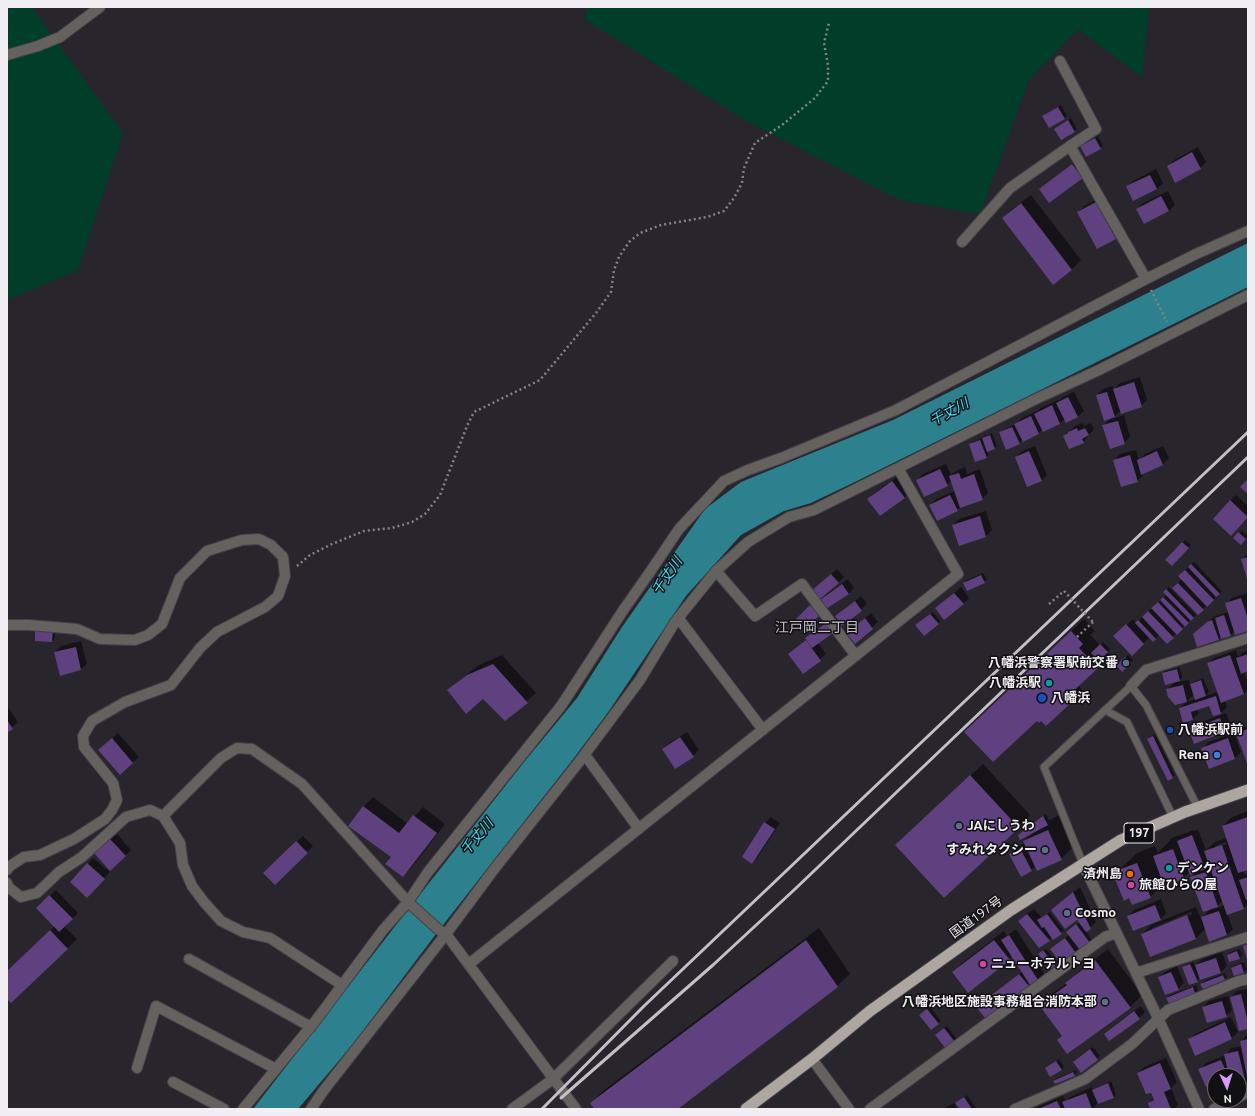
<!DOCTYPE html>
<html>
<head>
<meta charset="utf-8">
<style>
  body { margin:0 }
  #map { position:relative; width:1255px; height:1116px; overflow:hidden; background:#28252c; font-family:Ubuntu,sans-serif }
  canvas { display:block }
  .frame { position:absolute; inset:0; border:8px solid #f1eff3; pointer-events:none }
  .north { position:absolute; left:1207px; top:1068px; width:40px; height:40px; box-sizing:border-box; background:#100f12; border:1px solid #6a696c; border-radius:50%; rotate:176deg; font-size:11px; font-weight:700; line-height:16px; text-align:center; color:#f1eff3 }
  .north::after { content:''; display:block; margin:auto; width:14px; height:18px; background:#d69bfa; clip-path:polygon(50% 0,100% 100%,50% 72%,0 100%) }
</style>
</head>
<body>
<div id="map">
<canvas width="1255" height="1116"></canvas>
<div class="frame"></div>
<div class="north">N</div>
</div>
<script>
const g = document.querySelector('canvas').getContext('2d');
g.lineJoin = 'round';
function paint(path, color) {
  g.fillStyle = color;
  g.fill(path, 'evenodd');
}
function shape(rows) {
  const path = new Path2D();
  for (const r of rows) {
    path.moveTo(r[0], r[1]);
    for (let i = 2; i < r.length; i += 2) path.lineTo(r[i], r[i + 1]);
  }
  return path;
}
function trace(path, color, width, dash) {
  g.strokeStyle = color;
  g.lineWidth = width;
  g.lineCap = dash ? 'butt' : 'round';
  g.setLineDash(dash || []);
  g.stroke(path);
}
function write(font, color, halo, rows, align = 'center') {
  g.font = font + ' Ubuntu,"Noto Sans JP",sans-serif';
  g.lineWidth = 3;
  g.setLineDash([]);
  g.textBaseline = 'middle';
  g.strokeStyle = halo;
  g.fillStyle = color;
  for (const [text, x, y, turn = 0] of rows) {
    g.save();
    g.translate(x, y);
    g.rotate((+turn || 0) * Math.PI / 180);
    g.textAlign = isNaN(turn) ? turn : align;
    if (halo) g.strokeText(text, 0, 0);
    g.fillText(text, 0, 0);
    g.restore();
  }
}
paint(shape([
  [7,7,29,7,33,9,123,133,78,270,7,300],
  [588,7,1149,7,1142,77,1078,29,1029,79,980,214,900,200,748,122,584,19]
]), '#003e29');
paint(shape([
  [1248,243,1248,287,857,481,811,503,784,511,741,535,686,596,609,711,574,758,436,934,353,1044,298,1109,253,1109,389,934,524,762,577,698,622,627,705,509,741,482,893,420]
]), '#2d818e');
paint(shape([
  [1061,105,1067,116,1064,118,1043,116],
  [1071,118,1077,129,1074,131,1055,129],
  [1098,136,1103,146,1100,148,1081,146],
  [1198,147,1206,162,1200,168,1168,166,1174,160],
  [1078,159,1088,171,1050,202,1040,189],
  [1156,169,1163,183,1157,189,1127,186,1133,181],
  [1168,191,1175,205,1169,211,1145,223,1137,209,1143,203],
  [1031,195,1081,260,1072,269,1053,283,1003,218,1012,209],
  [1103,196,1122,232,1116,238,1098,248,1078,212,1084,206],
  [1140,377,1147,400,1141,406,1121,410,1112,419,1124,415,1130,437,1124,443,1103,426,1112,417,1097,395,1103,389,1113,386,1114,389,1120,383],
  [1074,392,1084,411,1078,416,1066,422,1065,419,1060,423,1043,431,1043,429,1039,433,1024,441,1023,439,1019,443,1000,432,1003,430,1016,424,1022,418,1037,411,1037,412,1041,408,1058,400,1058,401,1063,397],
  [1083,423,1084,426,1091,423,1094,429,1083,442,1064,436,1075,426],
  [992,433,997,446,994,448,987,451,989,455,986,457,970,445,973,442],
  [1035,446,1047,475,1041,481,1016,457,1022,451],
  [1163,446,1169,458,1163,464,1143,474,1143,475,1137,481,1114,460,1120,454,1136,450,1139,460,1145,454],
  [946,464,951,475,956,471,965,467,967,474,980,469,988,493,982,499,961,507,957,510,930,505,936,499,955,491,951,481,947,485,917,480,923,474],
  [898,476,910,492,904,498,868,499,874,493],
  [1236,495,1248,506,1248,516,1236,528,1230,501],
  [986,511,992,530,986,536,953,525,959,519],
  [1242,530,1248,536,1241,543,1235,538],
  [1185,540,1191,545,1172,565,1167,560],
  [1248,553,1248,580,1242,559],
  [1194,562,1222,591,1198,614,1173,588,1182,579,1179,576],
  [837,569,844,577,838,583,820,584],
  [983,573,987,579,984,582,965,583,967,580],
  [848,579,854,588,848,594,821,600,827,594],
  [961,587,969,598,963,604,936,608],
  [1169,587,1196,615,1167,642,1160,634,1154,640,1150,637,1132,654,1115,636,1133,619,1136,623,1167,594,1164,592],
  [1247,593,1248,630,1235,631,1231,635,1222,636,1218,640,1201,628,1215,616,1229,612,1226,604,1232,598],
  [861,596,867,604,842,625,836,616],
  [933,612,940,621,938,624,919,623],
  [871,613,878,622,855,642,854,627],
  [832,618,818,643,826,654,803,673,789,654,807,639,806,638,812,632],
  [1084,619,1095,631,1090,635,1100,645,1103,642,1110,649,1107,653,1109,655,1078,685,1082,690,1046,725,1041,719,1037,719,978,720],
  [55,627,55,638,52,641,36,640],
  [81,641,87,664,81,669,55,652,61,646],
  [1236,650,1238,657,1243,652,1248,651,1248,670,1244,672,1248,683,1248,690,1248,689,1244,694,1225,700,1227,707,1221,713,1213,715,1210,705,1197,709,1199,713,1193,719,1180,708,1186,702,1196,699,1194,694,1187,701,1175,704,1167,690,1175,682,1163,673,1165,671,1180,667,1182,678,1178,682,1189,680,1190,685,1193,682,1203,678,1209,692,1205,696,1218,692,1208,664,1214,658],
  [502,655,536,693,505,720,483,697,449,690,477,666],
  [1128,655,1133,660,1122,670,1117,665],
  [7,706,18,722,7,732],
  [1226,713,1231,725,1225,731,1194,742,1190,730,1196,724],
  [1248,726,1248,764,1237,734,1243,728],
  [687,732,699,750,693,756,663,749,669,743],
  [118,733,139,757,120,773,106,744],
  [1234,733,1241,752,1235,758,1203,748,1208,742],
  [1155,734,1175,775,1172,777,1149,739],
  [983,764,1030,815,944,896,908,833],
  [373,797,408,824,423,807,445,824,412,867,403,876,392,857,349,825,364,806],
  [1248,811,1248,869,1243,871,1245,875,1248,874,1248,904,1244,908,1227,913,1233,929,1227,935,1206,928,1196,938,1151,956,1142,934,1151,925,1196,907,1201,919,1211,908,1192,877,1198,871,1190,872,1183,878,1164,884,1150,897,1130,897,1114,875,1137,853,1155,846,1158,853,1172,838,1191,831,1198,830,1206,850,1215,842,1227,838,1223,826,1232,817],
  [1226,842,1227,844,1215,848,1215,846],
  [1210,863,1211,867,1203,869],
  [1223,900,1225,905,1214,909],
  [1191,912,1192,914,1152,931,1152,928],
  [1066,812,1079,841,1061,859,1036,866,1031,870,1011,854,1017,848,1025,843,1024,841,1033,833,1022,833,1046,814,1049,820],
  [771,817,780,823,758,857,752,863,765,823],
  [117,834,131,850,125,856,101,848],
  [303,836,313,846,275,884,265,873],
  [93,858,110,872,93,891,88,864],
  [1080,887,1096,922,1086,931,1092,940,1075,952,1051,950,1070,934,1070,929,1080,922,1058,905],
  [56,890,78,913,64,926,77,939,11,1002,7,997,7,971,55,926,38,908],
  [1161,899,1166,913,1160,919,1128,916,1134,910],
  [1034,909,1041,917,1050,912,1064,931,1052,937,1040,947,1025,915],
  [819,928,850,974,837,986,676,1109,596,1109,591,1103,603,1091],
  [1016,929,1044,973,1038,979,1028,985,978,1007,1023,971,1013,955,1009,959,953,973,962,963,1004,931,1007,936],
  [1046,949,1057,962,1051,968,1042,951],
  [1108,949,1142,995,1130,1007,1063,1035,1041,1005,1053,993,1067,983,1079,971],
  [1240,949,1242,955,1239,958,1228,955,1231,952],
  [1222,952,1227,966,1221,972,1201,978,1201,977,1197,981,1183,968,1186,965,1193,962,1195,966,1202,959],
  [1244,962,1247,969,1244,972,1235,975,1232,968,1235,965],
  [1177,966,1184,983,1178,989,1159,977,1165,972],
  [1225,973,1227,977,1224,979,1201,984,1204,981],
  [1196,985,1198,990,1195,993,1169,1003,1167,998,1170,995],
  [1248,989,1248,1028,1231,997,1237,991],
  [1228,996,1232,1010,1226,1016,1203,1007,1209,1001],
  [1141,1006,1145,1012,1139,1018,1105,1034,1111,1028],
  [930,1007,941,1021,938,1023,923,1013],
  [1231,1017,1238,1032,1232,1038,1196,1054,1189,1040,1195,1034],
  [947,1026,957,1039,954,1042,939,1032],
  [1247,1035,1248,1035,1248,1081,1245,1083,1239,1085,1239,1076,1230,1076,1230,1074,1227,1076,1215,1076,1215,1082,1200,1069,1206,1063,1226,1055,1231,1048,1242,1046,1241,1041],
  [1093,1047,1100,1056,1081,1071,1077,1059],
  [1166,1058,1177,1082,1171,1088,1178,1105,1174,1109,1152,1109,1149,1103,1154,1098,1138,1073,1144,1067],
  [1059,1059,1064,1067,1061,1070,1046,1068],
  [1076,1070,1077,1072,1074,1075,1054,1081,1057,1078],
  [1111,1081,1116,1094,1114,1097,1098,1103,1092,1109,1036,1109,1039,1106,1063,1096,1066,1101,1070,1097,1092,1087,1093,1090,1096,1088],
  [967,1095,976,1108,976,1109,961,1109,957,1103],
  [954,1103,957,1109,943,1109]
]), '#0007');
paint(shape([
  [1058,107,1065,119,1049,128,1042,116],
  [1068,120,1075,132,1061,140,1054,129],
  [1095,138,1101,149,1086,157,1080,146],
  [1192,152,1201,169,1175,183,1167,166],
  [1072,164,1083,178,1049,203,1039,189],
  [1150,175,1157,189,1133,201,1126,186],
  [1161,196,1169,211,1144,224,1136,209],
  [1096,202,1116,239,1097,249,1077,212],
  [1021,203,1072,270,1053,285,1002,218],
  [1134,382,1142,407,1121,414,1113,389],
  [1107,392,1115,417,1104,421,1096,395],
  [1068,397,1078,417,1066,423,1056,403],
  [1052,405,1060,424,1043,432,1034,414],
  [1031,416,1039,434,1023,442,1014,424],
  [1118,421,1125,444,1110,449,1102,425],
  [1012,427,1020,444,1006,450,999,432],
  [1077,428,1078,431,1085,428,1089,435,1082,439,1084,443,1069,449,1063,436,1068,433,1068,432],
  [990,435,995,449,987,452,982,438],
  [980,440,987,458,975,462,969,444],
  [1029,451,1042,481,1027,487,1015,457],
  [1157,451,1163,465,1141,475,1137,460],
  [1130,455,1138,482,1121,487,1113,460],
  [940,469,948,486,924,497,916,480],
  [959,473,961,479,974,474,983,500,960,508,949,476],
  [1248,479,1248,494,1240,487],
  [892,481,905,498,880,516,867,499],
  [950,495,958,511,937,521,929,505],
  [1230,500,1248,517,1231,536,1213,519],
  [980,516,986,537,959,546,952,525],
  [1238,532,1246,539,1241,545,1233,538],
  [1182,542,1189,548,1172,566,1165,560],
  [1248,557,1248,582,1241,559],
  [1191,564,1220,594,1216,597,1188,567],
  [1185,570,1214,600,1207,607,1178,576],
  [831,574,839,583,820,599,812,590],
  [981,575,985,583,967,591,963,583],
  [1178,583,1204,610,1198,615,1172,588],
  [842,584,849,594,826,609,820,600],
  [1166,589,1194,618,1191,621,1163,592],
  [954,593,964,604,944,620,935,608],
  [1163,597,1189,623,1185,627,1160,600],
  [1241,598,1248,619,1248,631,1235,635,1225,603],
  [855,601,862,611,842,626,835,616],
  [1158,602,1183,629,1177,635,1151,608],
  [810,605,820,615,802,632,793,622],
  [1148,611,1174,638,1167,644,1142,617],
  [930,614,939,624,924,636,915,625],
  [1224,615,1231,636,1221,639,1215,618],
  [865,618,873,629,855,644,846,633],
  [1138,620,1156,639,1153,642,1135,623],
  [1212,620,1219,640,1197,647,1193,634,1207,622],
  [826,623,833,633,812,648,805,638],
  [1126,624,1144,644,1132,656,1113,636],
  [35,628,53,629,52,642,35,641],
  [1071,631,1083,644,1079,648,1098,668,1066,698,1071,703,1046,726,1041,721,1039,723,1037,721,993,762,964,732],
  [806,640,821,661,803,674,788,654],
  [1100,644,1108,652,1099,661,1091,653],
  [76,647,81,670,60,676,54,652],
  [1248,654,1248,671,1241,674,1236,658],
  [1230,655,1244,694,1221,703,1207,663],
  [1125,657,1131,663,1122,672,1116,665],
  [493,664,528,703,505,721,483,699,466,714,447,690,467,675],
  [1177,669,1180,681,1165,685,1162,673],
  [1201,680,1206,696,1195,700,1190,684],
  [1183,685,1187,702,1175,705,1168,697,1166,689],
  [1216,696,1221,714,1213,716,1209,706,1191,712,1193,720,1183,723,1179,708],
  [1220,718,1225,732,1194,744,1189,730],
  [7,720,13,729,7,733],
  [1248,729,1248,766,1236,733],
  [1153,736,1173,778,1168,781,1147,739],
  [680,737,694,757,675,769,662,749],
  [112,738,133,763,120,775,98,750],
  [1228,738,1235,759,1209,769,1201,748],
  [970,775,1019,828,944,898,895,845],
  [363,806,399,833,413,815,437,833,403,877,385,864,391,857,348,826],
  [1043,816,1048,825,1020,840,1018,835],
  [1248,817,1248,870,1238,873,1222,826],
  [764,822,775,829,752,864,742,857],
  [1048,830,1062,860,1037,871,1023,841],
  [1192,835,1205,869,1190,875,1177,841],
  [110,839,126,856,110,871,94,853],
  [296,841,308,853,275,885,263,873],
  [1222,845,1244,909,1227,915,1204,851],
  [1020,848,1032,871,1021,877,1009,854],
  [1173,849,1184,879,1164,886,1153,856],
  [87,863,105,879,87,898,70,882],
  [1137,863,1151,898,1132,905,1129,898,1124,901,1113,874,1118,870],
  [1206,872,1218,907,1203,912,1190,877],
  [1248,877,1248,899,1246,900,1239,880],
  [1073,892,1091,929,1086,932,1077,920,1065,929,1051,910],
  [49,895,73,919,59,932,36,908],
  [1155,905,1161,920,1133,931,1127,916],
  [1219,911,1227,935,1209,942,1201,917],
  [1027,914,1050,941,1039,948,1018,921],
  [1047,914,1062,934,1053,940,1044,927,1042,928,1037,920],
  [1187,915,1196,939,1150,957,1141,934],
  [1076,924,1090,943,1080,950,1066,932],
  [50,930,68,949,11,1003,7,999,7,971],
  [1009,935,1038,980,1030,985,1001,940],
  [1065,938,1076,953,1061,964,1050,949],
  [806,940,838,987,678,1109,594,1109,590,1103],
  [994,940,1010,960,968,993,952,972],
  [1248,944,1248,963,1243,946],
  [1043,950,1055,966,1050,969,1038,954],
  [1237,951,1240,959,1229,962,1227,955],
  [1216,958,1221,973,1200,980,1195,965],
  [1095,960,1131,1008,1067,1054,1057,1040,1062,1036,1039,1005,1067,985,1065,983],
  [1190,964,1198,982,1189,985,1182,967],
  [1241,964,1244,973,1234,976,1231,968],
  [1171,972,1179,990,1165,995,1158,977],
  [1019,974,1029,986,986,1019,976,1007],
  [1223,975,1225,980,1203,989,1200,984],
  [1193,987,1195,993,1169,1004,1166,998],
  [1241,994,1248,1022,1248,1029,1239,1031,1230,997],
  [1222,1001,1227,1017,1207,1023,1202,1007],
  [927,1009,939,1024,931,1030,919,1015],
  [1134,1011,1140,1019,1109,1041,1104,1034],
  [1225,1022,1232,1039,1195,1056,1188,1039],
  [944,1028,955,1042,946,1049,935,1035],
  [1248,1039,1248,1076,1247,1077,1240,1041],
  [1090,1049,1098,1060,1081,1073,1073,1062],
  [1238,1051,1246,1084,1239,1086,1239,1076,1229,1076,1224,1054],
  [1221,1060,1225,1069,1222,1070,1225,1076,1215,1076,1215,1083,1206,1087,1198,1069],
  [1056,1061,1062,1070,1050,1077,1045,1068],
  [1160,1063,1171,1089,1164,1092,1171,1109,1150,1109,1148,1103,1154,1100,1151,1093,1146,1094,1137,1073],
  [1073,1072,1075,1076,1055,1084,1053,1081],
  [1108,1083,1114,1098,1098,1104,1092,1090],
  [1086,1093,1092,1109,1065,1109,1062,1102],
  [964,1097,972,1109,960,1109,955,1103],
  [1057,1101,1061,1109,1038,1109]
]), '#5e417e');
const service = shape([
  [1105,710,1127,722,1173,817],
  [1083,864,1044,767,1131,686,1146,705,1198,808]
]);
const minor = shape([
  [7,55,38,46,60,37,100,7],
  [1060,61,1096,129,1070,146],
  [962,242,1010,188,1070,146,1146,279],
  [716,571,755,616,802,584,856,656],
  [679,619,763,730],
  [7,625,29,625,77,629,100,639,135,640,148,635,162,624,180,578,207,551,242,540,259,539,271,545,283,557,285,576,278,596,265,607,217,632,200,648,171,685,125,702,92,721,83,736,84,747,113,783,117,800,112,810,105,819,74,839,40,855,24,857,10,866,7,870],
  [1131,686,1146,670,1248,638],
  [585,755,639,829],
  [163,816,180,843,183,865,192,886,204,902,221,921,243,932,270,938,342,985],
  [7,883,8,887,21,897,37,893,59,872,82,857,126,817,150,810,163,816,221,758,237,748,252,749,302,784,408,902,439,930,446,934,576,1109],
  [189,959,311,1027],
  [469,964,958,574,898,468],
  [1136,973,1248,937],
  [812,1059,849,1109],
  [137,1068,156,1006,276,1069],
  [173,1082,224,1109],
  [1239,1097,1248,1092],
  [243,1109,317,1019,383,930,408,902,428,872,561,706,624,609,650,572,679,529,724,481,748,470,781,458,896,410,1146,279,1196,254,1248,231],
  [311,1109,324,1090,446,934,495,868,579,762,640,680,675,622,716,571,748,542,789,517,814,510,1038,398,1099,370,1248,295],
  [512,1109,553,1079,673,961],
  [870,1109,1105,937,1116,933],
  [1015,1109,1085,1079,1132,1044,1168,1010,1239,981,1248,979],
  [1214,1109,1232,1100]
]);
const tertiary = shape([
  [1083,864,1159,1020,1199,1109]
]);
const trunk = shape([
  [746,1109,812,1059,870,1011,1011,910,1121,840,1185,812,1248,790]
]);
trace(service, '#444148', 9);
trace(minor, '#444148', 12);
trace(tertiary, '#444148', 12);
trace(trunk, '#444148', 13);
trace(shape([
  [1151,290,1167,322],
  [297,566,310,555,332,544,364,531,392,528,412,522,425,514,440,495,467,426,474,412,540,380,596,313,611,292,614,270,619,257,629,242,640,233,661,225,707,217,724,211,734,198,742,183,744,168,755,143,782,125,815,98,828,81,828,65,824,43,829,23],
  [1049,604,1064,591],
  [1077,637,1093,622]
]), '#858288', 2.5, [2, 3]);
trace(service, '#64615f', 7);
trace(minor, '#64615f', 10);
trace(tertiary, '#64615f', 10);
trace(trunk, '#aea6a1', 11);
trace(shape([
  [561,1098,713,965,794,890,1248,457],
  [542,1109,644,1006,1248,432]
]), '#c3c1c6', 3);
trace(shape([
  [1064,591,1093,622]
]), '#858288', 2.5, [2, 3]);
for (const [x, y, r, color] of [
  [1126,663,4,"#5c6f8a"],
  [1049,683,4,"#0f9aa8"],
  [1042,698,5,"#1a4fb4"],
  [1170,730,4,"#1a4fb4"],
  [1217,755,4,"#3f7fe0"],
  [959,826,4,"#5c6f8a"],
  [1045,850,4,"#5c6f8a"],
  [1169,868,4,"#0f9aa8"],
  [1130,874,4,"#e8710a"],
  [1131,885,4,"#d1479c"],
  [1067,913,4,"#5c6f8a"],
  [983,964,4,"#d1479c"],
  [1105,1002,4,"#5c6f8a"]
]) {
  const dot = new Path2D();
  dot.arc(x, y, r, 0, 2 * Math.PI);
  g.fillStyle = color;
  g.fill(dot);
  trace(dot, '#100f12', 1.5);
}
for (const [x, y, w] of [
  [1139,833,30]
]) {
  const box = new Path2D();
  box.roundRect(x - w / 2, y - 10, w, 20, 3);
  g.fillStyle = '#100f12';
  g.fill(box);
  trace(box, '#f1eff3', 1);
}
write('bold 12px', '#f1eff3', null, [
  ["197",1139,833]
]);
write('bold 13px', '#f1eff3', '#100f12', [
  ["八幡浜警察署駅前交番",1118,663,"right"],
  ["八幡浜駅",1041,683,"right"],
  ["八幡浜",1051,698],
  ["八幡浜駅前",1178,730],
  ["Rena",1209,755,"right"],
  ["JAにしうわ",967,826],
  ["すみれタクシー",1037,850,"right"],
  ["デンケン",1177,868],
  ["済州島",1122,874,"right"],
  ["旅館ひらの屋",1139,885],
  ["Cosmo",1075,913],
  ["ニューホテルトヨ",991,964],
  ["八幡浜地区施設事務組合消防本部",1097,1002,"right"]
], 'left');
write('13px', '#f1eff3', '#100f12', [
  ["国道197号",976,917,-36]
]);
write('italic 14px', '#40e1f8', '#100f12', [
  ["千丈川",949,412,-28],
  ["千丈川",667,576,-56],
  ["千丈川",477,837,-50]
]);
write('14px', '#c2bec6', '#100f12', [
  ["江戸岡二丁目",817,627]
]);
</script>
</body>
</html>
